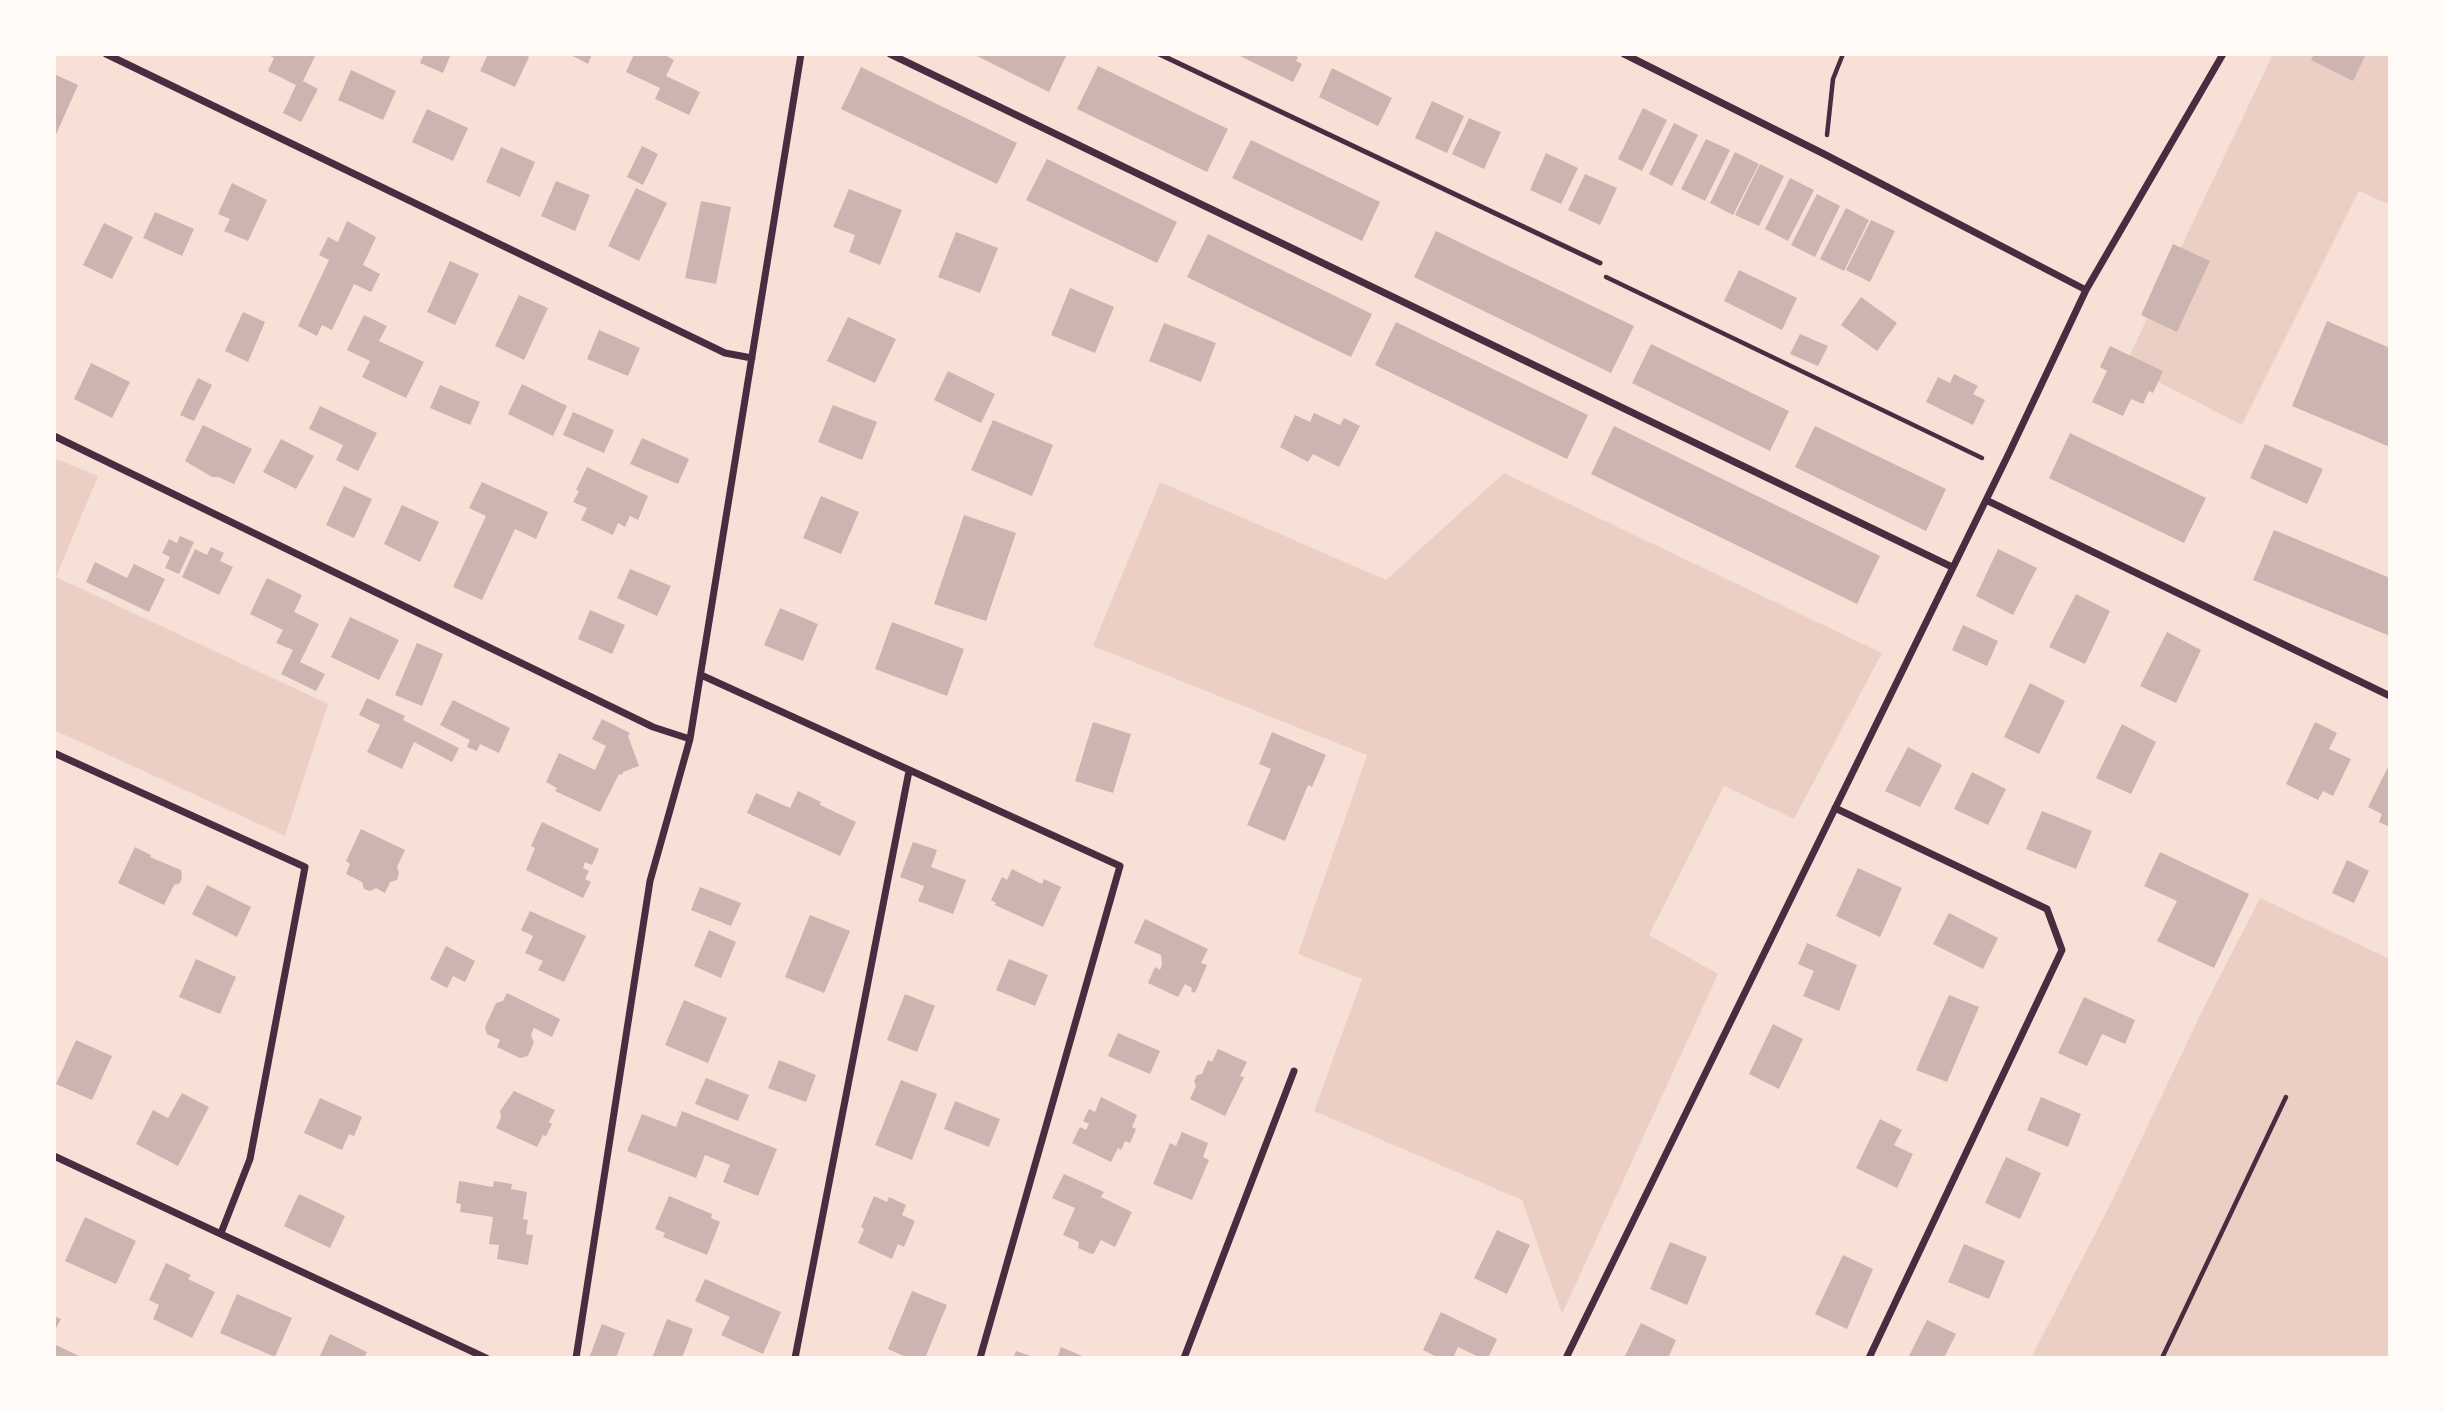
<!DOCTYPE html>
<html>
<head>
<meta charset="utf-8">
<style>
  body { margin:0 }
  #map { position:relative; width:2444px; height:1412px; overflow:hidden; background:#f7e1d7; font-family:Quicksand,sans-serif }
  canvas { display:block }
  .frame { position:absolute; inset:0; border:56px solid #fffaf5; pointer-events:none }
</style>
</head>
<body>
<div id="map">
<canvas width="2444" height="1412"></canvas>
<div class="frame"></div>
</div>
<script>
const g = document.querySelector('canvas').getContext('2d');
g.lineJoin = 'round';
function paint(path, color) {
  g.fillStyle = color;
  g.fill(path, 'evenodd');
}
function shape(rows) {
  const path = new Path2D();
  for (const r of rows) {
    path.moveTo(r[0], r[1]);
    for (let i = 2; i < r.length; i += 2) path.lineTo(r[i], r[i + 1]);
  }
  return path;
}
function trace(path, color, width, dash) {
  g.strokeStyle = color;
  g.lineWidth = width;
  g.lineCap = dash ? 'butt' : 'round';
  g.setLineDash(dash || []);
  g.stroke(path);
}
paint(shape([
  [2273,54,2390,54,2390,205,2359,191,2242,425,2125,365],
  [54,458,98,476,56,577,328,704,285,836,54,730],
  [1504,473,1882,653,1794,819,1724,786,1649,935,1718,974,1562,1314,1522,1200,1314,1111,1362,979,1298,954,1367,755,1093,646,1160,482,1386,580],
  [2260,898,2390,959,2390,1358,2031,1358,2110,1205,2203,1009]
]), '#ebcfc5');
paint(shape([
  [267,54,316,54,303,81,318,89,301,122,283,113,296,85,268,71,274,58],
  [424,54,451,54,443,73,420,63],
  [488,54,524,54,529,57,515,87,480,71],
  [569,54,592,54,588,64],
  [634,54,663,54,674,60,666,76,700,92,689,115,655,99,660,88,626,72],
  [973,54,1067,54,1049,92],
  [1236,54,1292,54,1298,57,1296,61,1302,64,1293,82],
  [2314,54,2366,54,2353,81,2311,60],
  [1098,66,1228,129,1207,172,1077,109],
  [861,67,1017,143,997,184,841,109],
  [1332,68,1392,98,1378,126,1319,97],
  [351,70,396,91,383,120,338,100],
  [54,74,78,85,54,139],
  [1432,101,1464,116,1447,153,1415,138],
  [1643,108,1667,120,1642,171,1618,159],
  [427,109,468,128,453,161,412,142],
  [1469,118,1501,132,1484,169,1452,154],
  [1674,123,1698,135,1672,186,1649,174],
  [1706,139,1730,150,1705,201,1681,189],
  [1251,140,1380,202,1362,241,1232,178],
  [642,146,658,154,643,185,627,177],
  [501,147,535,162,520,197,486,182],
  [1735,152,1759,164,1733,215,1710,203],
  [1546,153,1578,168,1561,204,1530,190],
  [1047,159,1177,222,1157,263,1026,200],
  [1760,164,1784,176,1759,226,1735,215],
  [1585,174,1617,188,1600,225,1568,210],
  [1790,178,1814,190,1788,241,1765,229],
  [556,181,590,195,575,231,541,216],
  [232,183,267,200,248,241,224,231,230,219,218,214],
  [636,188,667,203,639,261,608,246],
  [849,189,902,210,880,265,849,252,855,235,833,227],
  [1817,194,1840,206,1815,257,1791,245],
  [701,201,731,207,716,284,685,278],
  [1846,208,1869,220,1844,271,1820,259],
  [155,212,194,229,182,256,143,238],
  [1871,220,1895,231,1870,282,1846,270],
  [347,221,376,237,363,265,380,274,371,292,354,284,332,330,322,325,317,336,298,326,329,260,319,255,328,237,338,242],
  [104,223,133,237,112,279,83,265],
  [1436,231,1634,326,1611,373,1414,277],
  [956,232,998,248,980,293,938,277],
  [1208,234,1372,314,1351,357,1187,277],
  [2173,244,2210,261,2177,332,2141,315],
  [450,261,479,274,455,325,427,312],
  [1739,270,1797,298,1782,330,1724,301],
  [1070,288,1114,307,1095,353,1051,335],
  [519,295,548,308,524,360,495,346],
  [1861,297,1897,323,1877,351,1841,325],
  [243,312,265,322,248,362,225,351],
  [364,315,387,326,379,341,424,362,406,398,362,377,370,361,347,350],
  [848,317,896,339,875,383,827,361],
  [2327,321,2390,348,2390,447,2292,406],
  [1396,322,1588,415,1567,459,1375,365],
  [1164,323,1216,343,1201,382,1149,361],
  [599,330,640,348,628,376,587,359],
  [1800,334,1828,346,1818,366,1790,354],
  [1651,344,1789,411,1770,451,1632,383],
  [2110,346,2163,371,2153,393,2149,391,2143,404,2131,399,2123,416,2092,402,2107,371,2100,367],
  [91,363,130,382,112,418,74,399],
  [948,371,995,394,981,423,934,400],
  [1954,374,1978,386,1973,394,1985,400,1973,425,1926,402,1938,377,1950,383],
  [198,378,212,385,194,421,180,415],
  [522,384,567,406,553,436,508,414],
  [440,385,480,402,470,425,430,408],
  [833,405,877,422,862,460,818,442],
  [320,406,377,433,358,471,336,460,343,445,309,429],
  [573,412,614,430,604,453,563,435],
  [1314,413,1340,425,1344,418,1360,426,1339,467,1313,454,1308,462,1280,447,1295,415,1310,422],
  [993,420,1053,445,1032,496,971,470],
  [203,425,252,449,234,484,218,477,212,477,185,461],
  [1614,426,1880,556,1857,604,1591,474],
  [1815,426,1946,489,1926,531,1795,467],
  [2070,433,2206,498,2184,543,2049,478],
  [642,438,689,459,678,484,630,464],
  [281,439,314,456,296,489,263,472],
  [2265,444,2323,469,2307,504,2250,478],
  [587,467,648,496,638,520,630,516,625,527,618,523,613,535,581,520,587,508,573,502,579,491,576,490],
  [482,482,548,512,536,539,515,529,482,600,453,587,486,516,469,508],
  [344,486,372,499,354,538,326,525],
  [821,496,859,512,841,554,803,538],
  [402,505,439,522,420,562,384,544],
  [964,515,1016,533,986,621,934,604],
  [2274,530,2390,578,2390,636,2253,580],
  [180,536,194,542,179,574,165,568,170,557,162,553,169,539,177,543],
  [211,547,224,553,220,561,233,567,219,595,182,577,195,549,207,555],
  [1998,549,2037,568,2013,615,1976,596],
  [95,562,127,578,134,564,165,579,149,612,86,582],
  [630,569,671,586,657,616,617,598],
  [267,578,302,595,294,612,319,624,300,662,325,674,316,691,281,674,293,650,276,643,283,630,250,614],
  [2076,594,2110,611,2085,664,2049,647],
  [780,608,818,624,803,661,764,645],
  [590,610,625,625,612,654,578,639],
  [350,617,399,640,379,680,331,657],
  [892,622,964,649,947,696,875,669],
  [1963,625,1998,641,1987,666,1952,650],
  [2167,632,2201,650,2176,703,2140,686],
  [417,643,443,654,422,706,395,695],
  [2030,683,2065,701,2039,754,2004,737],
  [367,698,405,716,403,720,459,748,452,762,414,742,402,769,367,752,380,725,359,715],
  [453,700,510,728,499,753,480,744,477,751,467,747,470,740,440,725],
  [602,719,630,733,628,736,639,766,623,772,622,775,619,774,600,812,555,791,557,788,546,782,559,753,595,770,606,746,592,739],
  [1093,722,1131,734,1113,793,1075,781],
  [2315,722,2337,733,2329,749,2351,759,2333,796,2323,791,2318,800,2286,784],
  [2122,724,2156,742,2131,794,2096,778],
  [1272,732,1326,755,1312,787,1308,785,1285,841,1247,825,1271,769,1259,764],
  [1908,747,1942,765,1920,807,1885,791],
  [2390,763,2390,827,2379,822,2382,814,2368,807],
  [1972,772,2006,789,1988,825,1954,809],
  [798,791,821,802,820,805,856,822,840,856,747,813,756,793,790,808],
  [2042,811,2092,831,2076,869,2026,849],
  [542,822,599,849,592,865,585,862,583,868,589,871,585,879,591,882,583,898,526,870,535,848,531,846],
  [361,829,405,850,397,867,399,873,397,880,390,882,385,893,376,888,370,891,364,889,362,882,346,874,350,864,346,861],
  [913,842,937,850,931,867,966,880,953,914,918,901,924,886,900,877],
  [135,847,151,855,150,857,181,870,182,878,180,883,174,885,164,905,118,883],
  [2160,852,2249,894,2214,968,2157,941,2177,901,2144,886],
  [2347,860,2369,871,2354,903,2332,893],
  [1858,868,1902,888,1880,937,1836,916],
  [1012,869,1042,884,1044,879,1061,887,1043,927,995,905,996,903,991,900,1002,877,1007,880],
  [207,885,251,907,237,937,192,914],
  [700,887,741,903,731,926,691,910],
  [530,911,586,936,564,982,538,970,543,961,525,953,533,936,521,930],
  [1949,913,1998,938,1983,969,1933,944],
  [810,915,850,931,824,993,785,977],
  [1145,919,1208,949,1201,963,1207,965,1195,993,1191,991,1192,988,1185,984,1178,997,1148,983,1155,967,1160,970,1162,964,1161,955,1134,943],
  [709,930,736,942,721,978,694,966],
  [1807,943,1857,965,1839,1011,1803,996,1814,971,1798,964],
  [446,946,475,961,465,982,453,976,447,988,430,979],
  [196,959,236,977,220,1014,179,997],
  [1009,959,1048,975,1035,1006,996,990],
  [507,993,560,1019,552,1037,534,1028,531,1035,534,1042,528,1056,520,1058,497,1047,500,1040,487,1034,485,1027,496,1003,503,1001],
  [905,994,935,1006,917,1052,887,1040],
  [1949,995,1979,1007,1947,1082,1916,1070],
  [2084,997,2135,1020,2125,1044,2102,1034,2087,1066,2058,1053],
  [684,1000,727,1018,708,1063,665,1045],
  [1773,1024,1803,1039,1779,1089,1749,1074],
  [1118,1033,1160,1051,1150,1074,1108,1056],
  [76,1040,112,1056,92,1100,56,1084],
  [1218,1049,1247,1062,1240,1076,1244,1077,1225,1116,1190,1099,1196,1086,1194,1081,1197,1075,1202,1074,1208,1060,1212,1062],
  [779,1060,816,1075,806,1102,768,1088],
  [706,1078,749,1095,738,1121,695,1104],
  [901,1080,937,1094,912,1160,875,1145],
  [514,1091,555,1110,549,1122,552,1124,546,1136,543,1135,537,1147,496,1128,501,1118,500,1111],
  [182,1093,209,1107,178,1166,136,1144,153,1110,168,1118],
  [1101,1097,1137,1115,1132,1127,1136,1129,1130,1143,1125,1141,1121,1150,1118,1148,1111,1162,1072,1143,1080,1127,1086,1130,1089,1124,1083,1121,1089,1109,1095,1112],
  [2041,1097,2081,1114,2068,1147,2027,1130],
  [320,1098,362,1117,354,1136,349,1134,342,1150,304,1133],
  [955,1101,1000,1119,989,1147,944,1129],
  [682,1111,777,1149,758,1196,723,1182,730,1165,705,1155,696,1178,627,1151,642,1114,676,1127],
  [1880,1119,1902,1130,1894,1145,1913,1154,1897,1188,1856,1168],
  [1182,1132,1208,1143,1203,1157,1209,1160,1192,1200,1153,1184,1170,1143,1176,1146],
  [2006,1157,2041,1173,2020,1219,1985,1203],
  [1064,1174,1104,1192,1101,1197,1132,1212,1115,1247,1101,1240,1094,1253,1092,1254,1078,1248,1079,1242,1063,1235,1075,1208,1052,1198],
  [459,1181,493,1187,494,1181,512,1184,511,1189,527,1192,523,1219,528,1220,526,1234,533,1235,528,1265,497,1259,499,1245,489,1244,493,1217,460,1212,461,1204,456,1203],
  [299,1194,345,1216,330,1248,284,1226],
  [669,1196,712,1214,711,1218,720,1222,707,1255,663,1237,665,1233,655,1229],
  [874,1196,887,1202,889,1197,906,1205,902,1215,915,1221,904,1247,898,1244,892,1259,858,1243,864,1229,861,1227],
  [85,1217,136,1241,116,1284,65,1261],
  [1497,1230,1530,1245,1507,1294,1474,1278],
  [1670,1242,1707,1257,1687,1305,1650,1289],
  [1964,1244,2005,1261,1989,1299,1948,1282],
  [1843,1255,1873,1269,1847,1329,1815,1314],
  [166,1263,191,1275,188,1279,215,1292,192,1338,153,1319,159,1305,149,1300],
  [705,1279,781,1312,763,1354,721,1335,730,1317,695,1301],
  [912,1291,947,1305,925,1358,908,1358,888,1349],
  [237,1294,292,1318,275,1357,220,1333],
  [1441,1312,1497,1339,1488,1358,1481,1358,1458,1347,1453,1358,1439,1358,1423,1350],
  [54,1316,61,1319,54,1332],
  [667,1319,693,1329,682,1358,652,1358],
  [1927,1320,1956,1334,1944,1358,1908,1358],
  [1641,1323,1676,1340,1668,1358,1624,1358],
  [602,1324,625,1333,616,1358,589,1358],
  [330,1334,367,1352,364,1358,319,1358],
  [54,1344,83,1358,54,1358],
  [1061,1347,1087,1358,1057,1358],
  [1016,1351,1034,1357,1034,1358,1013,1358]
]), '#ccb4b1');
trace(shape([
  [1827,135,1833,79,1843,54],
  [1606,277,1982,458],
  [2162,1358,2286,1097]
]), '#4a2c40', 4.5);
trace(shape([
  [1159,54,1600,263]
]), '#4a2c40', 5);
trace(shape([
  [106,54,725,353,752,358],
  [890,54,1952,567],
  [1624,54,1824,154,2086,290],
  [54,436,653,727,690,739],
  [1986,500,2390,696],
  [701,675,1120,866,980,1358],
  [54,753,305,867,250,1159,221,1233],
  [1835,808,2047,909,2062,950,1869,1358],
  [54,1156,486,1358],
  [576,1358,650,881,690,739,801,54],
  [795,1358,909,771],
  [1184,1358,1294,1071],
  [1566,1358,2010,451,2086,290,2223,54]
]), '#4a2c40', 7);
</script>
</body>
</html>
